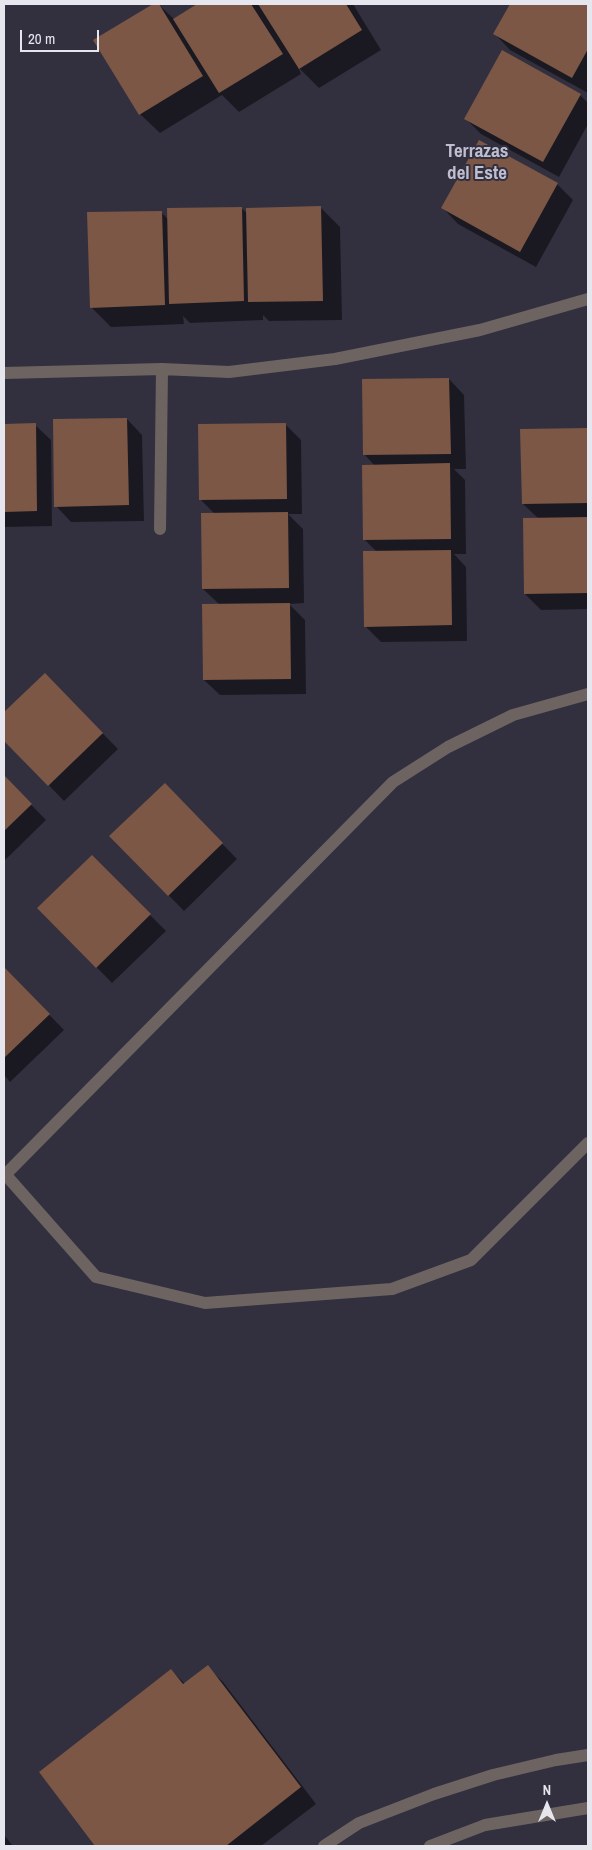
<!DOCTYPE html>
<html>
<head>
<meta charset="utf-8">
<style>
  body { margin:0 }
  #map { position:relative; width:592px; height:1850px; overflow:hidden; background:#32303f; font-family:"Archivo Narrow",sans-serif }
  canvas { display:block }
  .frame { position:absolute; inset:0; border:5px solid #e6e6ef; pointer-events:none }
  .north { position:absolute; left:522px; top:1780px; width:50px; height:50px; -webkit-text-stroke:4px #32303f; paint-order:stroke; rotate:0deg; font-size:14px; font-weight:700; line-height:20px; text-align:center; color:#e6e6ef }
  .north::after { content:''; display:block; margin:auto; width:18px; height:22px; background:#e6e6ef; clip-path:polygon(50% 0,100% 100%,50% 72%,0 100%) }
  .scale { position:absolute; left:20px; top:30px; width:79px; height:22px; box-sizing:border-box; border:2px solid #e6e6ef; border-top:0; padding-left:6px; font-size:15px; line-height:18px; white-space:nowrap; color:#e6e6ef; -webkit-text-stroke:4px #32303f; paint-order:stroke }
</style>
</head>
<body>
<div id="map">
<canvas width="592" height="1850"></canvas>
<div class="frame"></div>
<div class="north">N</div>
<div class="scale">20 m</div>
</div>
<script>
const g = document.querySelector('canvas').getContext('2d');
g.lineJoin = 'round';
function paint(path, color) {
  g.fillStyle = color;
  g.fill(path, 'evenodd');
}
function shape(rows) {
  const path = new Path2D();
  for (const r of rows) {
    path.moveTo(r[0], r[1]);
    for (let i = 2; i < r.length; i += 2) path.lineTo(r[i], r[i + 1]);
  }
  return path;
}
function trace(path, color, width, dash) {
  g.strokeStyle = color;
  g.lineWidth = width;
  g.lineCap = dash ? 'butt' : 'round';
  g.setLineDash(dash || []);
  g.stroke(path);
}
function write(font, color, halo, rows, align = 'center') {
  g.font = font + ' "Archivo Narrow",sans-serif';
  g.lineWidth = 4;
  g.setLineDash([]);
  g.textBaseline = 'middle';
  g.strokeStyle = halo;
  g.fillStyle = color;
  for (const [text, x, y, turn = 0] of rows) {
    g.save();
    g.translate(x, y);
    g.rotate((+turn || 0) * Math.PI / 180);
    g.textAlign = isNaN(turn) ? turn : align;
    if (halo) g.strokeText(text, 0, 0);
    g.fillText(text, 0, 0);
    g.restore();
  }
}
paint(shape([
  [155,4,158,4,174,19,199,4,353,4,381,50,319,88,298,67,301,74,239,112,222,95,160,133,140,114,95,41],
  [511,4,588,4,588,93,510,50,495,34],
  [580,95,588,103,588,124,559,177,481,134,465,118],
  [480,142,557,184,573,200,536,267,458,224,443,208],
  [320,207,340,227,342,320,269,321,263,315,263,320,190,323,183,316,184,324,111,327,91,307,161,212,168,219,241,208,248,214],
  [449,379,464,395,466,469,454,469,465,480,466,554,454,554,466,567,467,641,381,642,365,626,377,552,365,540,375,466,364,454],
  [127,419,142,435,144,521,71,522,56,506],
  [285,424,301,440,302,514,288,514,303,529,304,603,289,604,305,620,306,694,220,695,204,680,220,605,203,589,215,514,201,500],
  [4,425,35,425,51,440,52,526,4,527],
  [588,429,588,609,541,610,525,594,539,519,523,504,522,430],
  [45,675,118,749,64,801,4,739,4,714],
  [4,777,46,820,4,861],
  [165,785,237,859,184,911,111,836],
  [92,857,166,931,112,983,39,908],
  [4,968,64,1030,10,1082,4,1075],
  [207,1667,223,1682,316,1804,261,1846,97,1846,40,1772,171,1670,185,1684],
  [4,1835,13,1846,4,1846]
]), '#0007');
paint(shape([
  [153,4,159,4,203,76,139,115,93,40],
  [197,4,251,4,283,54,219,93,173,19],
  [258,4,346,4,362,30,299,69],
  [510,4,588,4,588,49,572,78,493,34],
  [502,50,581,94,543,162,464,119],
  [479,140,558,183,520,252,441,208],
  [321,206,323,301,248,302,246,208],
  [242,207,244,301,169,304,167,208],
  [162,211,165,305,90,308,87,212],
  [449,378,451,454,363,455,362,379],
  [127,418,129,505,54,507,53,419],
  [36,423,37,511,4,512,4,424],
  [286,423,287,499,199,500,198,424],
  [588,428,588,503,522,504,520,429],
  [450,463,451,539,363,540,362,465],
  [288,512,289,588,202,589,201,513],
  [588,517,588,593,524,594,523,518],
  [451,550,452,625,364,627,363,551],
  [290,603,291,679,203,680,202,604],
  [45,673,103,733,48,786,4,741,4,712],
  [4,775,32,804,4,831],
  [165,783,223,843,168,896,109,836],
  [92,855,151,914,96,968,37,908],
  [4,967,50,1014,4,1058],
  [208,1665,301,1787,226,1846,95,1846,39,1772,171,1669,183,1684]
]), '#7c5745');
trace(shape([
  [4,373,162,369,229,372,335,359,480,330,588,299],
  [160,529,162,369],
  [5,1174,96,1277,205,1303,392,1289,471,1260,588,1143],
  [4,1176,393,782,448,747,513,715,588,694],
  [324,1846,359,1823,434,1794,493,1775,556,1760,588,1755],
  [430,1846,485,1825,588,1808]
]), '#6d6462', 12);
write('bold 19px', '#bfbed0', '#32303f', [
  ["Terrazas",477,152],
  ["del Este",477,174]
]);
</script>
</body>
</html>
